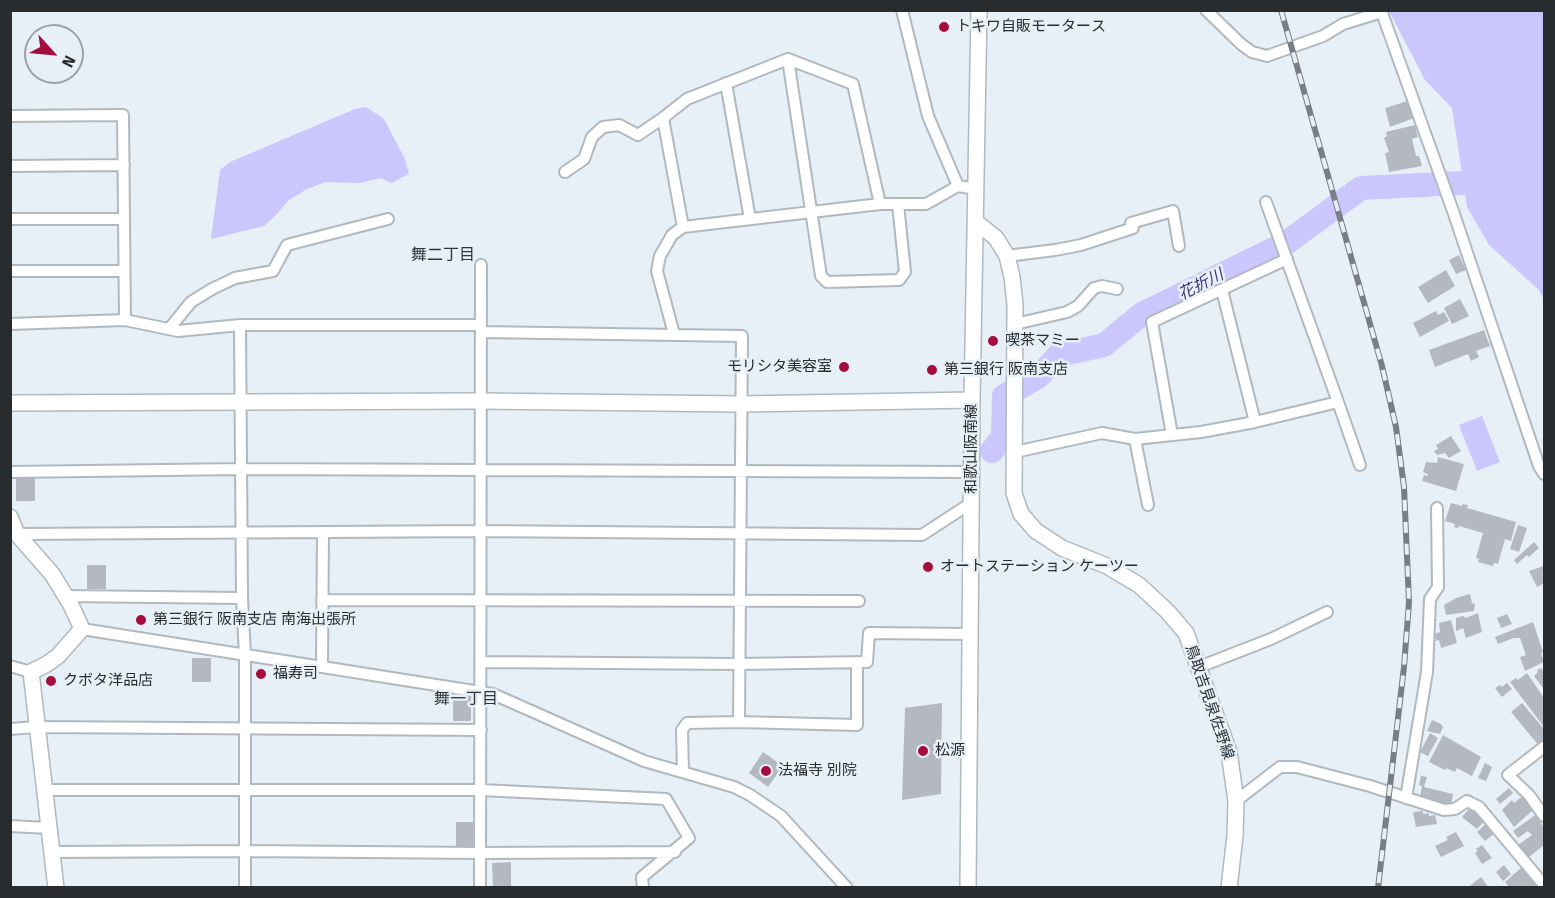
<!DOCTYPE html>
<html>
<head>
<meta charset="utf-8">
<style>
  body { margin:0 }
  #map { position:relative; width:1555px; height:898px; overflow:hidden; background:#e6f0f6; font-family:"Fira Sans",sans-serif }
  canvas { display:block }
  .frame { position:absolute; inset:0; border:12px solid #292c2f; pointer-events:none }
  .north { position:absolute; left:24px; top:24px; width:60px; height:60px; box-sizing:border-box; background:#e6f0f6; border:2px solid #9aa2a6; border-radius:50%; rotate:117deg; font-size:16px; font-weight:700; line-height:24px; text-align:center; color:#292c2f }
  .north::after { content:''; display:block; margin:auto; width:21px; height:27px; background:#a60d3f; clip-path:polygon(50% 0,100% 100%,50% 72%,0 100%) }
</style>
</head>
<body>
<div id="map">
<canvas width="1555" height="898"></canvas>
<div class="frame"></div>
<div class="north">N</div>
</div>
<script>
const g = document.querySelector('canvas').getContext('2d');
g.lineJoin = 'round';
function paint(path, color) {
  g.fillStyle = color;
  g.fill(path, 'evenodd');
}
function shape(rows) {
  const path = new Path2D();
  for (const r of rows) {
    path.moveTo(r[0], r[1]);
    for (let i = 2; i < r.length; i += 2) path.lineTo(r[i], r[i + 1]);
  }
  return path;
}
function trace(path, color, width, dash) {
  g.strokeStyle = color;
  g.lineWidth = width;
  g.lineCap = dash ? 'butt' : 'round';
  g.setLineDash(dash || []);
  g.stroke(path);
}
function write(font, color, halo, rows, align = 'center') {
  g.font = font + ' "Fira Sans","Noto Sans JP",sans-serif';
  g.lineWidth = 5;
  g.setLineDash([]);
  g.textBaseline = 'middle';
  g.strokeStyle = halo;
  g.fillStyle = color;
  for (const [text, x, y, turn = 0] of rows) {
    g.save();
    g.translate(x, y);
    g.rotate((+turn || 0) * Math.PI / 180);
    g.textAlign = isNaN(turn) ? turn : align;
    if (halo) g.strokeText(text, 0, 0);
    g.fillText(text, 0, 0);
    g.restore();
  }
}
paint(shape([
  [1389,11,1544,11,1544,300,1539,290,1489,245,1467,207,1452,108,1425,80],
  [366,107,384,119,405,159,409,174,391,183,380,178,361,183,325,182,305,190,288,201,275,216,264,226,211,239,220,170,230,162,355,109],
  [1482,416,1500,462,1477,471,1459,425]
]), '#ccc6fe');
trace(shape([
  [992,451,1003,437,1004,396,1038,377,1059,355,1104,345,1142,314,1286,243,1361,188,1462,183]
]), '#ccc6fe', 24);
paint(shape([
  [1408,101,1414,118,1390,127,1385,108],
  [1415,125,1418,137,1412,139,1416,156,1419,156,1422,166,1389,172,1385,153,1389,152,1384,138,1387,136,1386,132],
  [1459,255,1466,270,1456,274,1449,260],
  [1446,270,1455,286,1428,303,1418,287],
  [1460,299,1469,316,1452,324,1444,308],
  [1436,311,1438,315,1444,312,1449,321,1420,337,1413,323],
  [1484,330,1490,346,1476,351,1479,357,1471,361,1468,354,1435,367,1429,350],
  [1451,436,1461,451,1449,458,1445,453,1437,455,1434,451,1438,449,1436,445],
  [1438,457,1464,464,1456,491,1422,481,1424,475,1427,476,1428,474,1423,472,1426,462,1437,463],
  [35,477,35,501,16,501,16,478],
  [1451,503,1462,506,1463,504,1468,505,1467,508,1516,522,1511,541,1505,539,1498,564,1494,563,1493,566,1478,562,1479,559,1476,558,1483,533,1459,526,1458,528,1454,527,1455,524,1445,521],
  [1518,525,1527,528,1519,552,1510,549],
  [1534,542,1539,548,1529,557,1527,555,1517,564,1514,560],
  [87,565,106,565,106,589,87,589],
  [1544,566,1544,583,1537,587,1529,571],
  [1470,594,1472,603,1475,604,1474,611,1446,615,1444,605,1456,598],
  [1478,613,1482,632,1466,638,1463,628,1456,631,1456,618,1463,616,1466,618],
  [1507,614,1512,624,1501,628,1497,618],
  [1451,620,1457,643,1441,648,1439,640,1436,641,1435,634,1440,632,1439,623],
  [1533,622,1543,652,1541,653,1544,662,1525,671,1520,657,1526,655,1520,638,1514,638,1498,644,1495,637],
  [192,658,211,658,211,682,192,682],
  [1541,668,1544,673,1544,687,1543,688,1534,676,1538,672,1537,670],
  [1527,673,1544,698,1544,727,1510,682,1516,678,1518,680],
  [1507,683,1512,689,1502,697,1495,688,1500,685,1502,687],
  [453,697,471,697,471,721,453,721],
  [942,703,941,794,902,800,905,708],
  [1522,703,1544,729,1544,744,1540,747,1511,712],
  [1432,720,1441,724,1443,727,1440,734,1427,731],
  [1430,733,1438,738,1428,756,1420,752],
  [1443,735,1481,757,1472,776,1457,768,1455,772,1446,768,1445,770,1429,762],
  [763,752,783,766,768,787,749,773],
  [1485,763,1492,767,1486,781,1478,778],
  [1421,776,1427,777,1424,787,1453,794,1451,806,1420,798,1422,786,1419,785],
  [1509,788,1513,793,1500,804,1496,799],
  [1524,795,1532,811,1514,827,1502,810,1512,800,1514,803],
  [1469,809,1472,811,1475,810,1485,820,1477,829,1462,817],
  [1423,811,1423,814,1429,813,1429,816,1435,815,1437,824,1416,827,1413,812],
  [1538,813,1542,819,1540,821,1544,828,1544,845,1529,857,1518,845,1532,835,1528,831,1518,838,1513,831],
  [456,822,474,822,474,846,456,846],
  [1487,823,1495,833,1485,841,1477,832],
  [1456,832,1464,846,1441,857,1435,846,1448,840,1446,837],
  [1482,845,1492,858,1482,864,1475,853,1478,851,1476,849],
  [511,862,511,886,493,886,492,863],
  [1504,865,1511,874,1503,881,1496,872],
  [1522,867,1536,885,1533,888,1510,888,1505,882],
  [1481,877,1489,888,1467,888]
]), '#b4b9c1');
const street = shape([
  [902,10,928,116,958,186],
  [1206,10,1241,44,1252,52,1267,56,1323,36,1343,24,1382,12],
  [1381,10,1454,214,1539,466,1544,474],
  [788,59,821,276,827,282,899,280,905,272,898,204],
  [726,83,750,219],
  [10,116,123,115,125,320],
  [10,166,124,165],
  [565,172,584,159,592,137,603,127,619,125,638,135,663,118],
  [10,219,124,219],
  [683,227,663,118,687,99,788,59,853,84,880,204],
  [1007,256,1055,250,1081,245,1133,228,1131,223,1173,211,1179,246],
  [10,271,124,271],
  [1222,290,1255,422],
  [10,324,125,320,178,331,240,325,481,325],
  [1015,324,1067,312,1078,306,1094,288,1102,286,1117,289],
  [240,325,242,598,245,655,245,888],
  [169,329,191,302,212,289,235,278,273,271,287,245,388,219],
  [481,332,742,336,739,722,687,723,682,730,683,772],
  [674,334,657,271,660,256,672,235,683,227,880,204,926,204,958,186,976,189],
  [1338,402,1360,465],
  [1172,435,1152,322,1287,259],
  [1135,439,1148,505],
  [1015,452,1102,433,1135,439,1201,432,1255,422,1338,402,1266,202],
  [10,472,241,469,971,472],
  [17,534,481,531,922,535,971,503],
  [65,596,242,598],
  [322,600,859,601],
  [82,629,493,694,644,761,734,787,750,795,781,816,847,888],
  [481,662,739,664,867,662,869,633,970,634],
  [10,666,31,672],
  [322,666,323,533],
  [1199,667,1271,639,1327,612],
  [739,722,857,725,857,662],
  [10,729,36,727,481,730],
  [1544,747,1508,775,1529,795,1544,816],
  [44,790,481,790,666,799,689,838,642,877,643,888],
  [1406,798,1427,672,1430,599,1438,587,1437,508],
  [1236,801,1280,767,1297,767,1370,786,1444,810,1455,809,1467,801,1479,807,1544,885],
  [10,826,49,828],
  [52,852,245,851,480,853,675,852],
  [480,888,481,265]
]);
const secondary = shape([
  [976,222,996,238,1007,256,1012,277,1015,304,1014,493,1021,514,1036,531,1062,548,1107,566,1139,585,1167,611,1186,633,1229,752,1236,801,1235,836,1229,888],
  [10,403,480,401,741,404,972,400],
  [10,517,17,534,52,574,71,605,82,629,58,656,47,664,31,672,56,888],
  [968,888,972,400,979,10]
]);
trace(street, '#b0b9bf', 14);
trace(secondary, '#b0b9bf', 18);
trace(street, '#fff', 10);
trace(secondary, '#fff', 15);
const rail = shape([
  [1281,10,1382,366,1396,427,1404,487,1409,602,1404,667,1378,888]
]);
trace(rail, '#787e83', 6);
trace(rail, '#e6f0f6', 4, [11]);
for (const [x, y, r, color] of [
  [944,27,6,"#a60d3f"],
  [993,341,6,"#a60d3f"],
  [844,367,6,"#a60d3f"],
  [932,370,6,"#a60d3f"],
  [928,567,6,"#a60d3f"],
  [141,620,6,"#a60d3f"],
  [261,674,6,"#a60d3f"],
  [51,681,6,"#a60d3f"],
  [923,751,6,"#a60d3f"],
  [766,771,6,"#a60d3f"]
]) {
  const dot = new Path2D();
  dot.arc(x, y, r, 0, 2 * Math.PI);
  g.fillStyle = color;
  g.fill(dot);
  trace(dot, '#e6f0f6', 2);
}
write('15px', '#292c2f', '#e6f0f6', [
  ["トキワ自販モータース",956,27],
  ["喫茶マミー",1005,341],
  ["モリシタ美容室",832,367,"right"],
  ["第三銀行 阪南支店",944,370],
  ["オートステーション ケーツー",940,567],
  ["第三銀行 阪南支店 南海出張所",153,620],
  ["福寿司",273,674],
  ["クボタ洋品店",63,681],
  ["松源",935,751],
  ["法福寺 別院",778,771]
], 'left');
write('15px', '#292c2f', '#e6f0f6', [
  ["和歌山阪南線",972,449,-90],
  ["鳥取吉見泉佐野線",1209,702,71]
]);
write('16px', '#2f363b', '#e6f0f6', [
  ["舞二丁目",443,256],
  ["舞一丁目",466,700]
]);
write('italic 16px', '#423476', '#e6f0f6', [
  ["花折川",1201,285,-27]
]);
</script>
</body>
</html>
